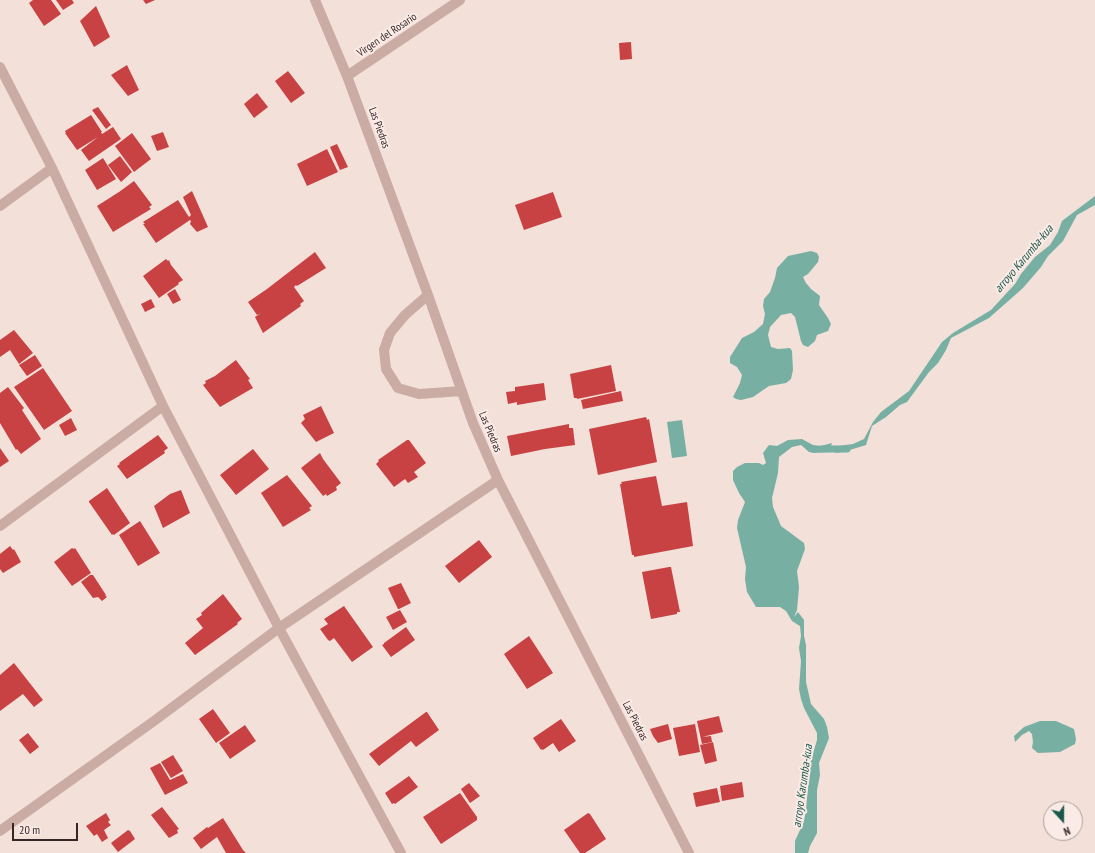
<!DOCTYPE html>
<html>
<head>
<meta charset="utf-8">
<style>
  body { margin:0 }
  #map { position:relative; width:1095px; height:853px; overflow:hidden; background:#f2e0d9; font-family:"PT Sans Narrow",sans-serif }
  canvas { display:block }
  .north { position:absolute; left:1043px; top:801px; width:40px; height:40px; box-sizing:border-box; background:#faebe6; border:1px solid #ac9d9a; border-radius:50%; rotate:159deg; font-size:11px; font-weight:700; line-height:16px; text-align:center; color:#362727 }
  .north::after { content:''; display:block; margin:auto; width:14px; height:18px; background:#1b584c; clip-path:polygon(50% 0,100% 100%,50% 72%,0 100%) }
  .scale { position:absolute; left:12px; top:823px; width:66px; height:18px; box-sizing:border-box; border:2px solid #362727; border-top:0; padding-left:5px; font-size:12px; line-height:14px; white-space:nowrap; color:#362727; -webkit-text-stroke:3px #faebe6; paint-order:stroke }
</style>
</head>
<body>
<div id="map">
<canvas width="1095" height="853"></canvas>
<div class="north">N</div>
<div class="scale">20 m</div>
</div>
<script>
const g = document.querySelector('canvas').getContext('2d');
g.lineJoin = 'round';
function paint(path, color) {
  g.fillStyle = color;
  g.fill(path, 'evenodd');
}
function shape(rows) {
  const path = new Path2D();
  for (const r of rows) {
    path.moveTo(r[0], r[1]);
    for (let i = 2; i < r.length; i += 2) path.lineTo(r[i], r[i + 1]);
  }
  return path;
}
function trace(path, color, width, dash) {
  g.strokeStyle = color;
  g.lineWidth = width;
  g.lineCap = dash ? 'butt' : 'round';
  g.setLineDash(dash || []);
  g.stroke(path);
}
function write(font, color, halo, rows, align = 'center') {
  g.font = font + ' "PT Sans Narrow",sans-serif';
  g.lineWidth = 4;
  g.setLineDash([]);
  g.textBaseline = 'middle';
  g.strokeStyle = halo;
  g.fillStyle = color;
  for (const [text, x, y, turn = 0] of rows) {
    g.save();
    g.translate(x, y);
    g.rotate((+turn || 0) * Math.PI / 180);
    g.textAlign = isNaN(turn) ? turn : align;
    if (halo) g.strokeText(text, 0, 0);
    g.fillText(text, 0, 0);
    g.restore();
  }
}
paint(shape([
  [1095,196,1095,205,1077,215,1063,241,1048,256,1041,267,1023,288,989,318,951,338,946,350,938,363,929,372,907,402,900,405,886,417,872,426,866,445,843,452,835,453,838,446,853,444,864,439,873,422,881,412,909,391,942,342,953,333,991,310,1015,284,1021,274,1035,257,1050,245,1058,232,1062,221],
  [811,251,817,253,819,257,818,262,808,274,803,277,806,283,811,289,820,296,819,305,828,318,831,324,828,331,817,335,815,341,808,347,803,345,801,341,795,317,791,313,781,315,770,327,768,335,771,347,778,349,790,348,792,351,793,370,791,379,786,383,769,386,753,397,741,400,736,399,733,397,740,383,742,375,737,367,730,363,730,357,742,338,754,332,763,324,765,314,763,306,764,299,770,292,775,278,777,268,788,256],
  [682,420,687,456,672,458,667,422],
  [802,439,813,445,821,446,832,443,829,452,814,453,809,452,801,445,792,447,779,457,778,473,772,498,773,507,781,526,804,543,805,549,797,571,799,587,797,610,794,617,798,612,804,620,804,636,806,645,806,682,811,704,824,719,827,727,829,738,819,763,820,775,817,790,817,833,810,846,808,853,795,853,795,841,804,821,806,810,808,786,807,774,817,740,817,733,804,708,801,699,799,689,801,661,799,648,801,636,800,626,792,621,786,611,780,607,756,607,747,592,745,579,746,567,737,528,738,520,745,502,739,493,733,480,733,471,737,467,745,463,759,463,763,465,766,463,763,453,769,445,777,446,788,440],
  [1040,721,1056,721,1074,729,1076,739,1075,744,1060,752,1038,753,1032,748,1033,742,1032,734,1029,731,1022,735,1015,742,1014,736,1024,727]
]), '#78afa3');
trace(shape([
  [821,449,847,449]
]), '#78afa3', 7);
paint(shape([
  [33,0,51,0,61,14,44,26,29,3],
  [56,0,72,0,74,3,63,10],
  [143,0,155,0,146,4],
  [96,6,110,37,94,47,80,21],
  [631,42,632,59,620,60,619,43],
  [127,65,139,90,128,96,111,75],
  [288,71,305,93,291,103,275,81],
  [257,93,268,107,254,118,244,104],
  [98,107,111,125,106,129,92,110],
  [91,115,102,132,101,132,102,134,113,127,121,139,89,161,81,150,98,137,77,150,65,133,66,133,65,131],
  [163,132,169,147,157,151,151,136],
  [132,133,151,159,134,172,115,146],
  [337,144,348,167,340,170,330,147],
  [327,149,338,172,307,186,297,164],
  [120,156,132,172,121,182,108,165],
  [103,158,116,179,97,190,85,170],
  [134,181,152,205,149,207,151,209,113,232,97,206,119,192],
  [192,191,208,227,197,232,190,224,191,221,190,220,156,243,143,224,145,224,143,222,178,200,189,217,191,215,183,197],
  [553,192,562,217,524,230,515,205],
  [315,252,326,268,297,286,296,285,294,287,304,301,300,304,301,306,263,333,255,317,261,313,257,315,248,302,267,289],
  [166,259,168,261,169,260,171,265,183,280,178,283,179,284,159,298,143,276],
  [175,289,181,300,173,304,167,294],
  [151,299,155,307,145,312,141,304],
  [14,330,33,353,19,364,10,350,0,357,0,340],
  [35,355,42,366,27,376,19,365],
  [236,360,250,379,248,380,253,388,220,407,203,385,206,383,205,381,215,376],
  [611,365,616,391,577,399,577,398,574,398,570,374],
  [43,368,72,411,44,430,14,387],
  [544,383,546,400,517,405,517,402,508,404,506,392,515,391,515,387],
  [8,387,24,408,22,410,41,439,21,454,17,449,16,450,0,423,0,393],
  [621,391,623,401,583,409,581,400],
  [321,406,334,433,316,442,301,423,305,419,303,415],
  [646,417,647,420,649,419,657,462,598,475,589,429],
  [71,418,77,430,65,436,59,425],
  [569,424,569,428,573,428,575,445,545,449,511,456,507,436],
  [158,435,168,448,164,451,165,453,127,479,117,466,120,464,119,463],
  [407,440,409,440,426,463,414,472,418,477,408,483,405,479,394,487,376,464,379,461,378,460],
  [0,448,9,461,0,467],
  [253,449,269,469,236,495,220,475],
  [320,453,323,459,341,483,336,487,337,490,327,496,326,494,323,496,301,468],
  [287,475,312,506,309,508,311,510,283,527,261,493],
  [656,476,662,506,687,502,693,546,634,557,634,555,632,555,620,484,622,484,621,482],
  [107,488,130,523,114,535,113,534,112,535,89,502,89,501],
  [181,490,190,513,163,528,154,506,170,494],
  [140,521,160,553,138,566,119,535],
  [479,540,492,557,459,583,445,566],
  [10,546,13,550,14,549,21,562,3,573,0,569,0,554],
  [72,548,74,549,75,548,91,573,72,586,54,562],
  [669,567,671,567,680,612,677,612,677,614,651,619,642,572],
  [90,575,93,575,106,595,105,595,107,597,102,601,98,597,93,598,81,582],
  [401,583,411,603,399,609,398,609,388,588],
  [223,594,242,619,237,623,238,624,195,655,185,643,203,628,196,619,202,615,201,613],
  [344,606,373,647,352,662,334,638,330,641,328,640,320,629,328,624,324,619],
  [400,610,407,622,393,630,386,617],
  [406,627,415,640,391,657,382,645,384,644,384,643],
  [529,636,553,673,527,689,504,654],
  [14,663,43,700,34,707,23,694,0,711,0,675],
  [213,709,230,733,216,743,199,719],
  [426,712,427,712,439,730,416,747,411,741,379,766,369,754],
  [719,716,723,732,702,737,711,736,712,742,702,744,697,721],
  [561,719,576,741,559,752,553,743,543,750,542,749,541,750,533,738],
  [668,724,672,739,658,743,653,736,650,729],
  [695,724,700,752,679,756,673,728],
  [245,725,256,741,230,759,219,743],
  [28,733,39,747,30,754,19,740],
  [713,742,717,761,705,764,700,745],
  [173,755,183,771,171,778,161,762],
  [160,763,170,780,183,774,188,783,165,795,150,768],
  [409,776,418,787,395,804,394,803,392,804,385,793],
  [742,782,744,797,722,801,720,786],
  [469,783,480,796,470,803,461,789],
  [717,788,720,802,696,807,693,793],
  [460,793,477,817,477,820,441,844,423,817],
  [162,807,179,829,177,830,178,833,169,838,151,815],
  [106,813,110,820,108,822,111,825,104,830,108,838,102,842,97,834,94,836,86,826],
  [588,813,590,814,606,839,585,853,580,853,564,830],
  [223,818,243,850,246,853,226,853,217,837,201,849,193,838,207,827,208,828],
  [128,830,130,831,135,839,118,852,111,843]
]), '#c84143');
trace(shape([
  [315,0,347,76,428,295,473,423,498,480,689,853],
  [0,67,52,168,163,406,279,628,401,853],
  [347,76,460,0],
  [0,206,52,168],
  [428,295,405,315,390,333,384,350,386,369,398,388,419,394,462,391],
  [0,526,163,406],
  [0,831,154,721,279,628,498,480]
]), '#caaca5', 10);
write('11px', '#362727', '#faebe6', [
  ["Virgen del Rosario",387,35,-34],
  ["Las Piedras",379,128,70],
  ["Las Piedras",490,432,67],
  ["Las Piedras",635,721,63]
]);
write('italic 12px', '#1b584c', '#faebe6', [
  ["arroyo Karumba-kua",1024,259,-50],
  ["arroyo Karumba-kua",803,786,-82]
]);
</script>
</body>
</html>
